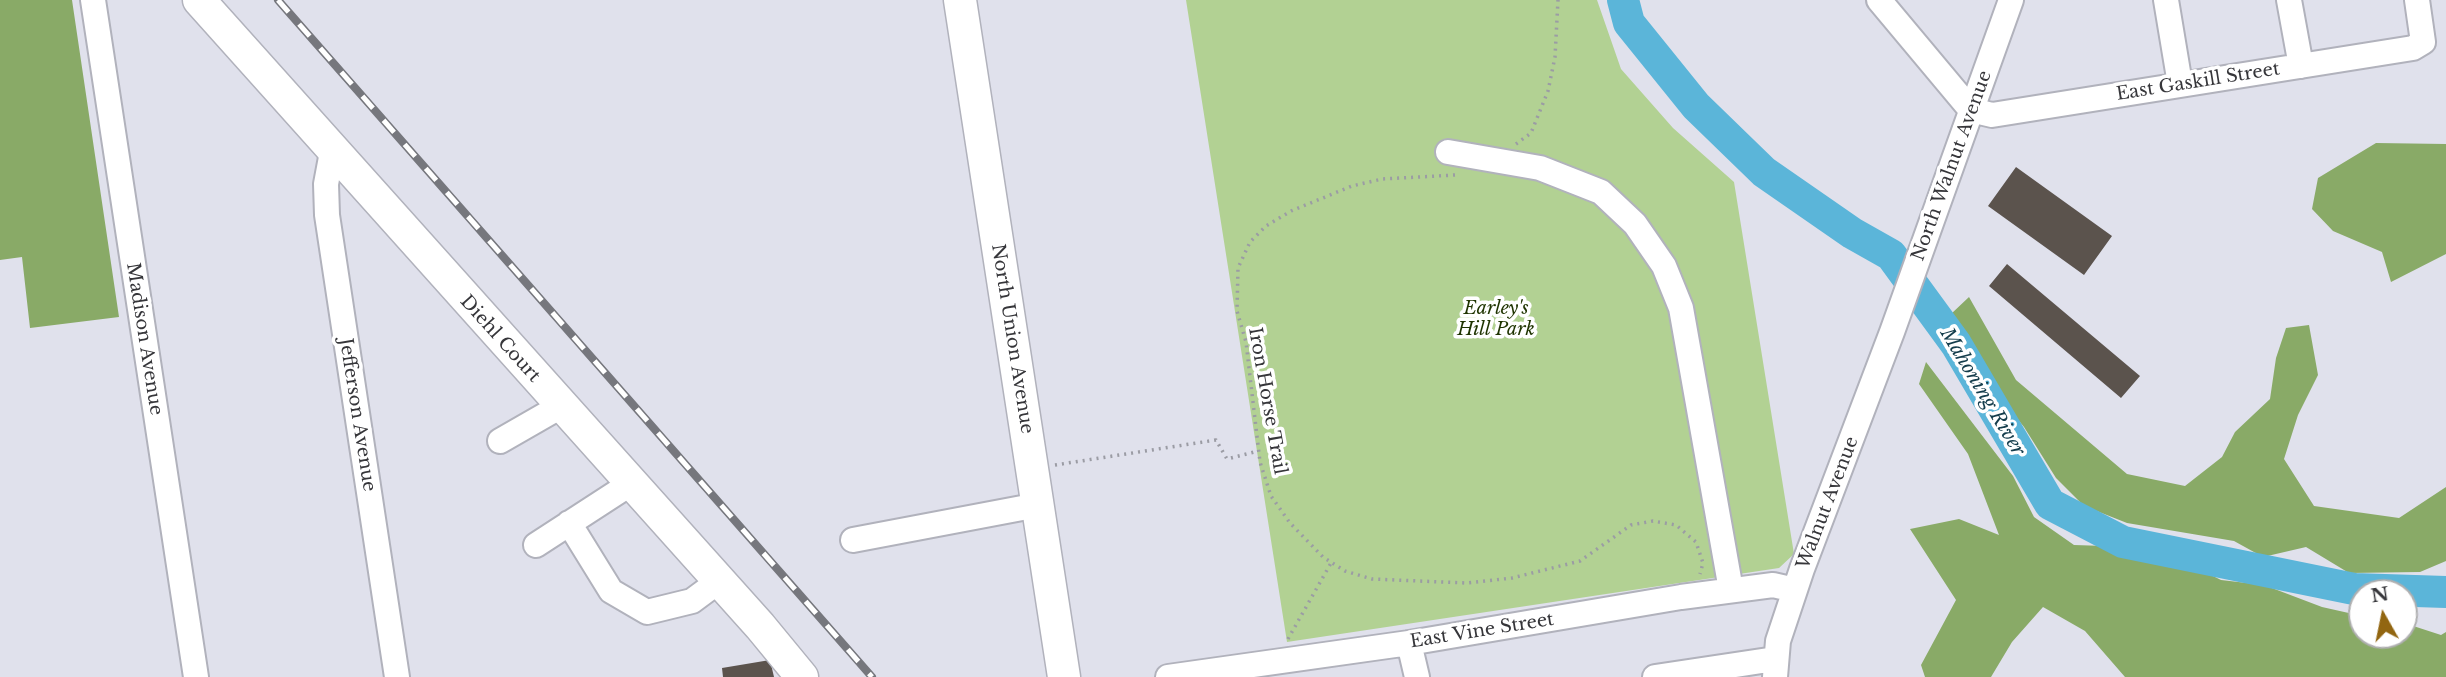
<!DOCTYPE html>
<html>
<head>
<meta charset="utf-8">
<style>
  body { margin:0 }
  #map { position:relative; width:2446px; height:677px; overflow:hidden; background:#e0e1ec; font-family:"Libre Baskerville",serif }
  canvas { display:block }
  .north { position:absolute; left:2348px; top:579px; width:70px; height:70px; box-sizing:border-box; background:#fff; border:2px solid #afafb0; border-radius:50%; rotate:351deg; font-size:19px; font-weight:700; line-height:28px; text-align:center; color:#36363a }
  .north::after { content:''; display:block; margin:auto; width:24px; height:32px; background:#926611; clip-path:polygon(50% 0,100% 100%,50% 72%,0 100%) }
</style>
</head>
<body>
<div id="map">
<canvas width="2446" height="677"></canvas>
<div class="north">N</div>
</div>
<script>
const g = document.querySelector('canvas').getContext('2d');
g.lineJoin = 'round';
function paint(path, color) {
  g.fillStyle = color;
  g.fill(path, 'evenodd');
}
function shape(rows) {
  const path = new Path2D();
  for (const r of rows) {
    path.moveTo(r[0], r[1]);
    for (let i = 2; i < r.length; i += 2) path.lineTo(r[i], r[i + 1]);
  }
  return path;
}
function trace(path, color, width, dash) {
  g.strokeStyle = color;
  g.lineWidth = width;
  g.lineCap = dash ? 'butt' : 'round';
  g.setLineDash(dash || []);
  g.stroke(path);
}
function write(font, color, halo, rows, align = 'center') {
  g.font = font + ' "Libre Baskerville",serif';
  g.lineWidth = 7;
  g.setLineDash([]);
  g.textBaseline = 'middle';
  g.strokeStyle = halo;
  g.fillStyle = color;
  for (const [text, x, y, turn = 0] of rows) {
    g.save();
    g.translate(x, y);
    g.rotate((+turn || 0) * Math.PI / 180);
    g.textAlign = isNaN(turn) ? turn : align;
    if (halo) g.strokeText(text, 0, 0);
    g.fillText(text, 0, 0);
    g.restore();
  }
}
paint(shape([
  [1186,0,1597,0,1621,69,1673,128,1734,182,1794,554,1779,568,1287,642]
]), '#b2d193');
paint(shape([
  [0,0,72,0,119,317,30,328,22,257,0,260],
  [2376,143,2446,144,2446,254,2391,282,2382,252,2333,231,2312,209,2318,178],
  [1969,297,2016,380,2127,474,2185,486,2222,457,2235,432,2270,399,2276,358,2286,328,2309,325,2318,375,2298,415,2284,459,2314,506,2399,518,2446,487,2446,561,2420,572,2349,573,2306,547,2263,557,2234,541,2127,523,2084,506,2056,478,2024,427,1994,390,1951,314],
  [1926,362,2013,476,2034,517,2074,545,2105,546,2185,562,2221,580,2264,585,2322,607,2362,616,2362,635,2404,635,2404,623,2441,635,2446,632,2446,677,2125,677,2085,631,2043,607,2012,642,1991,677,1925,677,1921,665,1956,600,1910,529,1959,519,1999,535,1968,454,1919,384]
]), '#89aa67');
trace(shape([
  [1623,0,1629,23,1696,106,1764,172,1852,233,1891,255,1956,344,2050,504,2123,542,2354,589,2446,592]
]), '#5bb5d9', 32);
paint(shape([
  [2016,167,2112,236,2084,275,1988,206],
  [2007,264,2140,376,2121,398,1989,286],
  [770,660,774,677,723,677,722,668]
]), '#5b534d');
const minor = shape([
  [93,0,196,677],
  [1879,0,1971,110,1992,115,2413,48,2423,42,2417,0],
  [2166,0,2180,84],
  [2289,0,2301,66],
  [332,152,326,184,327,215,397,677],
  [1448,152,1540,168,1601,192,1635,224,1664,266,1681,308,1731,590],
  [500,441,561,406],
  [569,523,611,591,647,612,692,601,719,581],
  [853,540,1038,505],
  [536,545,630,484],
  [1409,643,1417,677],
  [1168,677,1409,643,1681,597,1773,585,1795,590],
  [1655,677,1775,659],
  [1775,677,1778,641,1802,569,1892,332,2011,0]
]);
const major = shape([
  [199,0,760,626,802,677],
  [960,0,1064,677]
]);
trace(minor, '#b1b2bc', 28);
trace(major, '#b1b2bc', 35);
trace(shape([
  [1516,144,1531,133,1548,91,1555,57,1558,0],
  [1455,175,1382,179,1352,186,1291,211,1266,226,1250,242,1238,268,1237,311,1246,342,1260,462,1271,496,1290,523,1323,557,1345,571,1372,579,1466,583,1512,578,1580,561,1631,525,1653,521,1676,525,1696,542,1703,563,1700,574],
  [1055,465,1216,440,1227,459,1258,451],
  [1288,639,1331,563]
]), '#9b9ca4', 3.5, [2, 5]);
trace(minor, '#fff', 24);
trace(major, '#fff', 32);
const rail = shape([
  [278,0,872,677]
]);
trace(rail, '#76777d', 8);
trace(rail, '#fff', 5, [16]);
write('18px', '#36363a', '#fff', [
  ["East Gaskill Street",2198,82,-9],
  ["North Walnut Avenue",1952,166,-70],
  ["Madison Avenue",144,339,81],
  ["Diehl Court",500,339,48],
  ["North Union Avenue",1012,339,81],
  ["Iron Horse Trail",1267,401,80],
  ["Jefferson Avenue",357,415,81],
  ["Walnut Avenue",1828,503,-69],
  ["East Vine Street",1482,631,-9]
]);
write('italic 18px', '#1f3401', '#fff', [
  ["Earley's",1496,309],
  ["Hill Park",1496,330]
]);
write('italic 19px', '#153d4c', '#fff', [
  ["Mahoning River",1982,392,59]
]);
</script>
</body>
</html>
